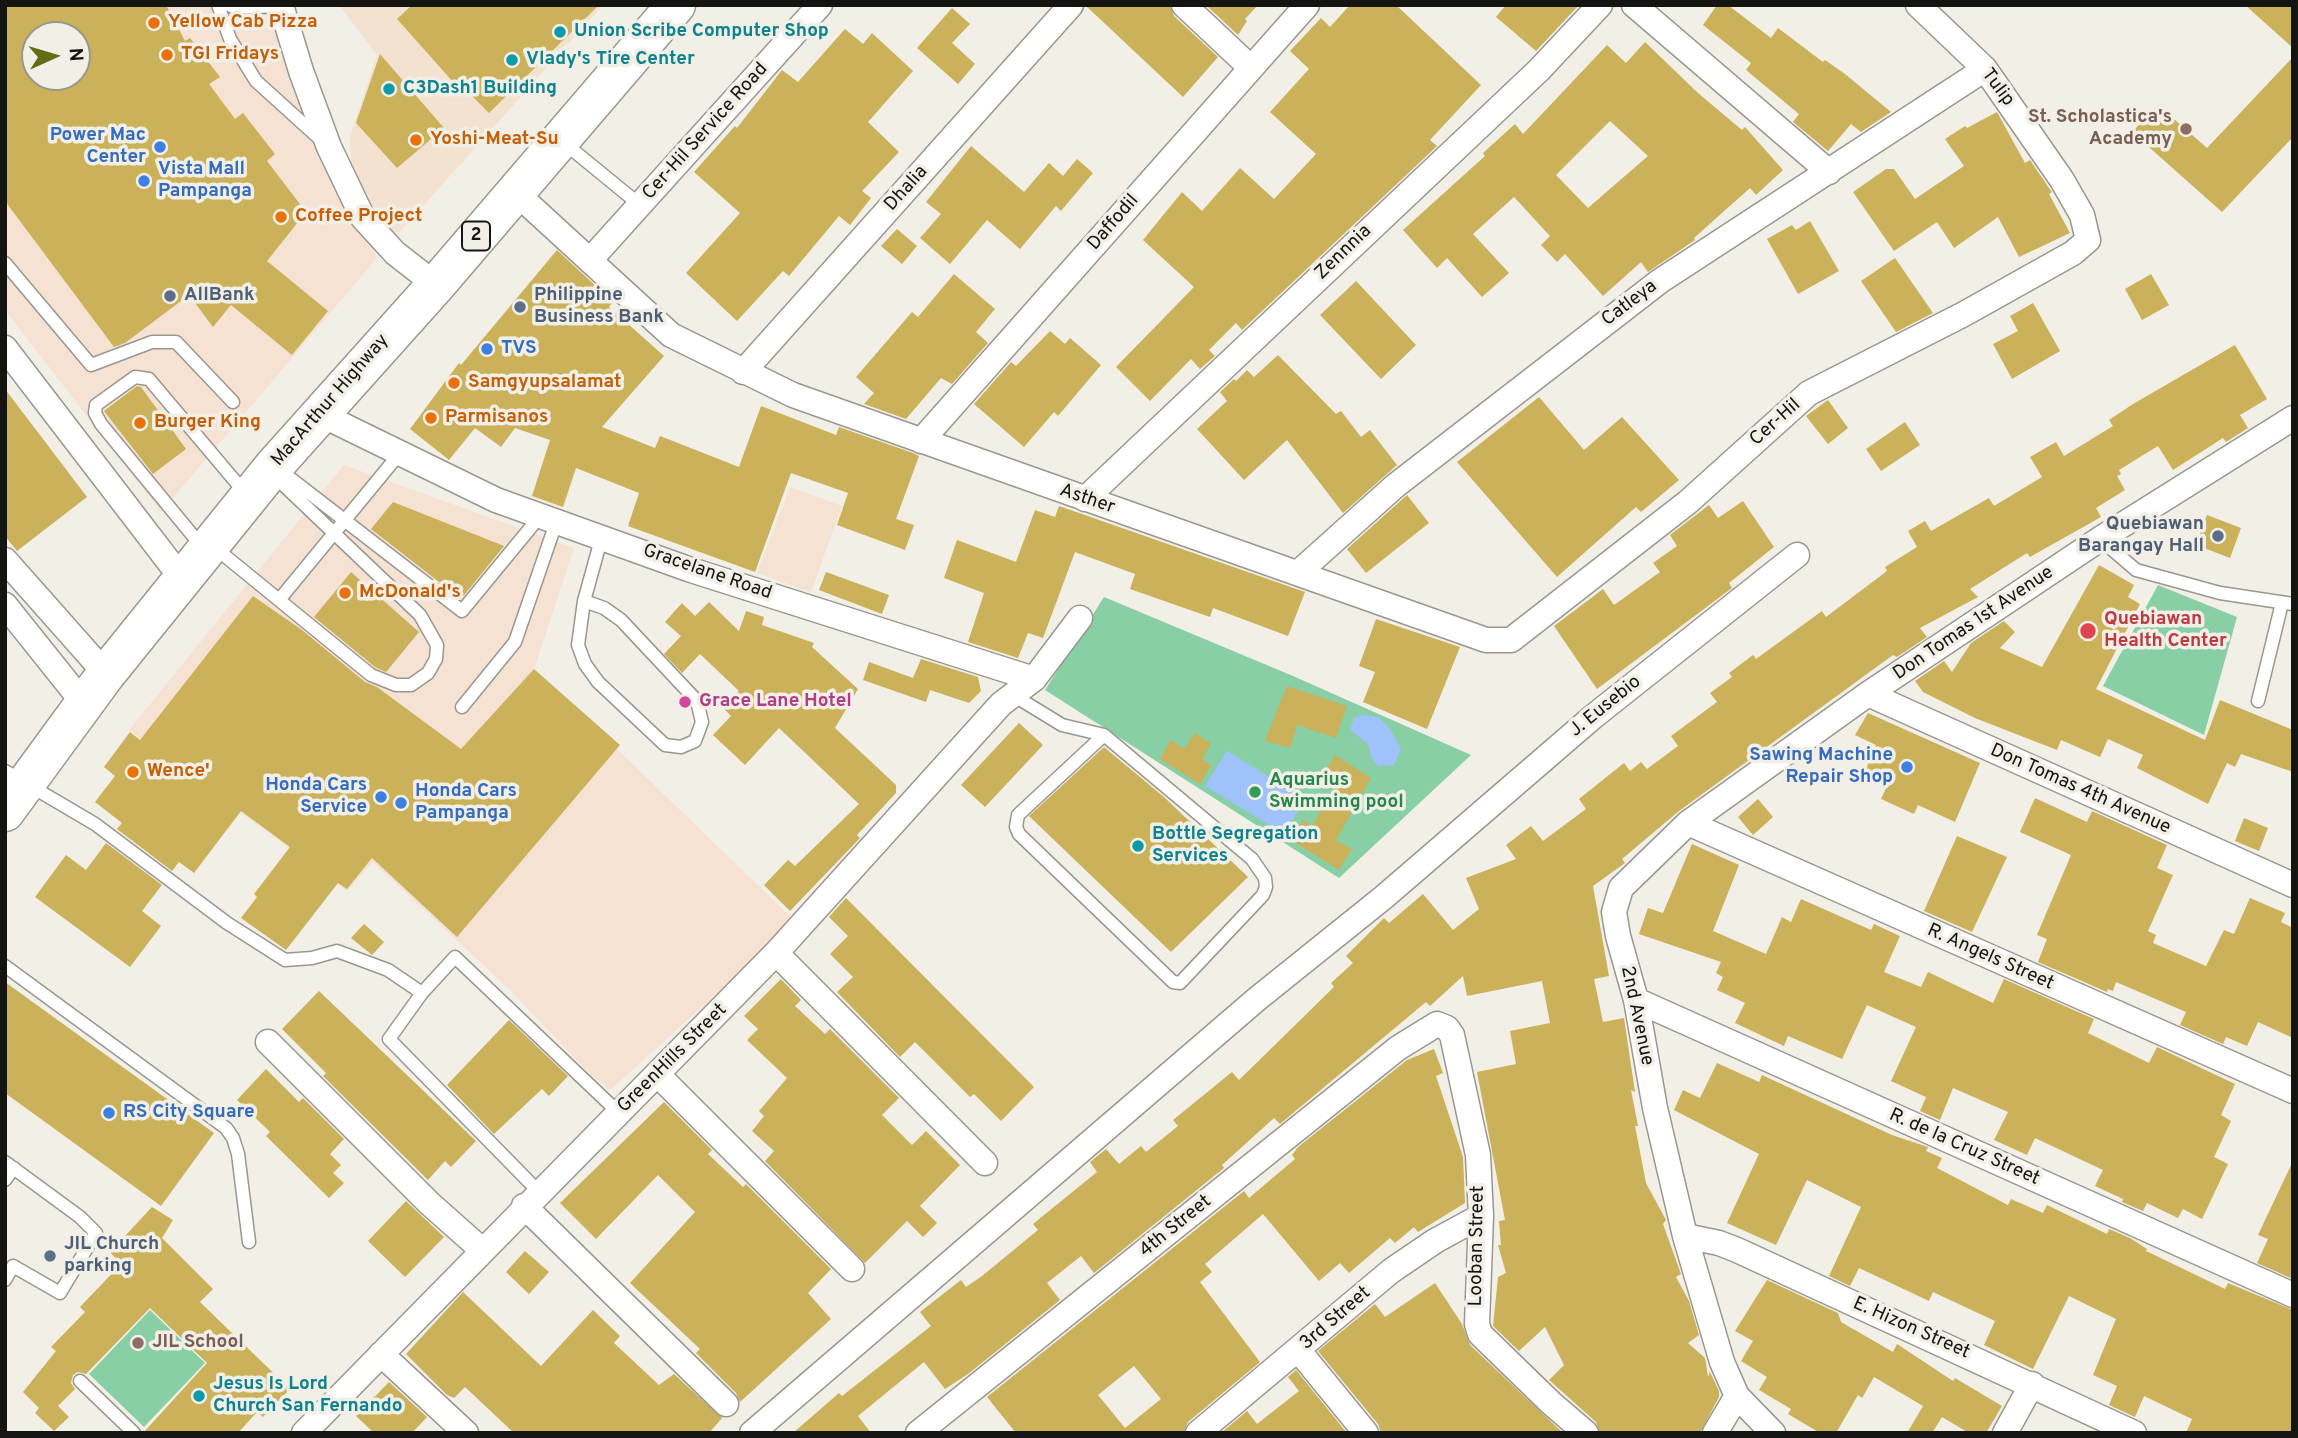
<!DOCTYPE html>
<html>
<head>
<meta charset="utf-8">
<style>
  body { margin:0 }
  #map { position:relative; width:2298px; height:1438px; overflow:hidden; background:#f2efe7; font-family:Overpass,sans-serif }
  canvas { display:block }
  .frame { position:absolute; inset:0; border:7px solid #141411; pointer-events:none }
  .north { position:absolute; left:21px; top:21px; width:70px; height:70px; box-sizing:border-box; background:#f2efe7; border:2px solid #999791; border-radius:50%; rotate:86deg; font-size:19px; font-weight:700; line-height:28px; text-align:center; color:#141411 }
  .north::after { content:''; display:block; margin:auto; width:24px; height:32px; background:#636d16; clip-path:polygon(50% 0,100% 100%,50% 72%,0 100%) }
</style>
</head>
<body>
<div id="map">
<canvas width="2298" height="1438"></canvas>
<div class="frame"></div>
<div class="north">N</div>
</div>
<script>
const g = document.querySelector('canvas').getContext('2d');
g.lineJoin = 'round';
function paint(path, color) {
  g.fillStyle = color;
  g.fill(path, 'evenodd');
}
function shape(rows) {
  const path = new Path2D();
  for (const r of rows) {
    path.moveTo(r[0], r[1]);
    for (let i = 2; i < r.length; i += 2) path.lineTo(r[i], r[i + 1]);
  }
  return path;
}
function trace(path, color, width, dash) {
  g.strokeStyle = color;
  g.lineWidth = width;
  g.lineCap = dash ? 'butt' : 'round';
  g.setLineDash(dash || []);
  g.stroke(path);
}
function write(font, color, halo, rows, align = 'center') {
  g.font = font + ' Overpass,sans-serif';
  g.lineWidth = 7;
  g.setLineDash([]);
  g.textBaseline = 'middle';
  g.strokeStyle = halo;
  g.fillStyle = color;
  for (const [text, x, y, turn = 0] of rows) {
    g.save();
    g.translate(x, y);
    g.rotate((+turn || 0) * Math.PI / 180);
    g.textAlign = isNaN(turn) ? turn : align;
    if (halo) g.strokeText(text, 0, 0);
    g.fillText(text, 0, 0);
    g.restore();
  }
}
paint(shape([
  [5,5,264,5,377,258,161,512,5,310],
  [35,35,77,35,77,77,35,77],
  [344,465,574,548,534,669,796,922,610,1090,589,1073,510,990,373,862,347,891,129,730],
  [790,487,842,506,811,592,757,573]
]), '#f5e2d2');
paint(shape([
  [339,5,603,5,398,234,385,227,366,207,351,175,350,137,377,55]
]), '#f4e2d1');
paint(shape([
  [2158,585,2237,617,2204,735,2103,686],
  [1104,597,1293,676,1471,755,1339,878,1045,690],
  [150,1310,205,1363,144,1427,89,1374]
]), '#89cfa5');
paint(shape([
  [1364,715,1378,717,1390,729,1401,749,1394,765,1378,766,1371,757,1368,744,1350,730,1354,718],
  [1227,751,1305,799,1284,834,1205,786]
]), '#9fc2fb');
paint(shape([
  [5,5,166,5,185,41,190,38,220,77,209,84,235,119,243,113,275,154,267,161,306,212,267,261,328,311,292,355,231,305,213,327,189,295,125,343,114,347,5,201],
  [35,35,77,35,77,77,35,77],
  [412,5,599,5,489,113,465,89,462,92,397,19],
  [1085,5,1170,5,1174,16,1218,57,1183,97],
  [1206,5,1258,5,1245,19,1247,21,1238,35],
  [1350,5,1396,5,1481,85,1430,140,1437,146,1242,330,1236,323,1209,350,1215,356,1200,369,1191,359,1150,401,1116,367,1194,287,1143,240,1182,192,1202,211,1240,168,1274,199,1316,154,1270,112,1309,69,1290,51,1321,18,1330,27],
  [1506,5,1579,5,1536,51,1496,17],
  [1717,5,1728,5,1771,38,1778,28,1823,62,1825,60,1845,74,1891,112,1861,132,1851,124,1828,151,1793,122,1799,114,1746,70,1751,63,1703,25],
  [2245,5,2293,5,2293,48],
  [952,8,970,24,952,43,975,64,958,84,917,48],
  [845,29,863,44,872,33,913,71,868,122,899,152,862,191,871,198,850,225,839,216,789,276,783,271,737,321,686,273,740,213,694,172,735,126,737,128,782,70,798,82],
  [1645,42,1698,93,1742,130,1745,127,1783,170,1756,195,1750,188,1694,238,1695,240,1648,272,1641,262,1603,296,1565,254,1557,262,1541,245,1550,236,1514,197,1473,234,1509,273,1482,297,1447,258,1437,268,1403,230,1485,156,1483,153,1515,124,1523,134,1607,45,1626,63],
  [1610,121,1648,156,1588,208,1556,175],
  [380,54,444,128,397,168,356,123],
  [2293,57,2293,137,2222,212,2132,132,2158,105,2207,148],
  [1997,112,2025,163,2030,160,2049,188,2052,192,2049,194,2070,233,2019,257,1998,217,1954,248,1937,222,1894,251,1853,192,1886,169,1894,169,1915,199,1964,166,1945,139,1965,126,1967,128],
  [971,146,1024,192,1049,163,1063,176,1077,159,1093,173,1061,211,1056,206,1020,249,987,220,950,264,920,238,941,214,926,202],
  [1810,221,1839,271,1798,294,1767,239,1792,225,1796,230],
  [897,229,917,246,902,264,881,246],
  [557,250,613,302,609,307,664,356,602,427,655,448,660,436,739,467,761,406,836,435,839,427,913,453,919,456,896,519,914,525,905,550,837,525,848,493,791,473,755,572,628,526,639,493,576,468,563,507,532,496,550,440,515,428,501,447,475,428,449,460,410,429,459,363,461,365],
  [1895,258,1933,313,1896,332,1861,281],
  [954,274,995,309,976,332,988,343,952,384,941,378,906,419,864,404,874,393,856,377,912,312,918,317],
  [2151,274,2169,305,2142,320,2125,289],
  [1356,281,1416,345,1381,379,1320,315],
  [2033,303,2060,351,2012,379,1993,344,2018,331,2010,316],
  [1050,331,1065,344,1070,338,1101,365,1058,416,1054,412,1024,447,974,404,1011,362,1016,366],
  [2235,345,2267,399,2240,415,2248,428,2226,442,2223,438,2173,470,2158,446,2119,470,2121,474,2117,476,2125,490,2096,508,2101,517,2030,557,2027,553,1970,589,1978,597,1920,628,1927,637,1897,657,1893,655,1679,811,1622,859,1625,863,1593,886,1609,976,1594,979,1603,1022,1624,1018,1635,1092,1631,1090,1638,1126,1635,1126,1646,1183,1666,1220,1663,1224,1681,1274,1676,1277,1689,1301,1699,1335,1688,1343,1705,1358,1708,1377,1710,1372,1719,1391,1719,1397,1700,1433,1600,1433,1596,1422,1549,1380,1564,1365,1545,1327,1519,1351,1493,1326,1498,1277,1506,1273,1498,1245,1501,1245,1499,1221,1505,1220,1477,1072,1516,1064,1510,1031,1550,1023,1542,981,1467,996,1463,976,1430,1006,1426,1002,1280,1124,1274,1118,1222,1165,1224,1168,1094,1273,1081,1256,1047,1283,1060,1300,968,1374,945,1389,924,1362,858,1416,871,1433,793,1433,839,1393,842,1396,931,1326,920,1312,961,1280,966,1287,982,1276,1038,1230,1033,1224,1097,1172,1090,1162,1106,1149,1119,1164,1141,1146,1146,1152,1178,1126,1173,1120,1232,1072,1239,1080,1334,987,1331,983,1353,963,1346,956,1384,918,1389,923,1423,894,1453,930,1479,909,1466,878,1516,859,1506,845,1531,826,1543,841,1586,809,1579,799,1624,763,1630,771,1641,762,1647,769,1678,746,1671,736,1717,702,1710,693,1732,677,1729,673,1753,655,1756,659,1822,611,1826,617,1887,571,1885,567,1917,547,1908,531,1925,521,1931,531,1989,498,1994,506,2042,477,2030,457,2056,442,2064,456,2113,426,2109,420,2133,404],
  [1278,355,1336,414,1341,411,1361,437,1370,430,1397,465,1343,513,1287,440,1244,480,1197,429,1227,401,1220,392,1234,379,1236,381,1247,370,1254,377],
  [137,386,141,387,186,449,153,474,104,411],
  [5,389,87,497,17,551,5,536],
  [1539,397,1584,450,1622,417,1679,480,1641,512,1636,507,1557,577,1457,462],
  [1828,400,1848,428,1828,444,1806,416],
  [1905,422,1920,445,1881,471,1866,449],
  [1407,495,1429,523,1366,573,1347,549],
  [1743,501,1774,547,1729,583,1732,588,1597,689,1554,626,1603,589,1614,605,1660,572,1653,563,1677,546,1670,535,1709,505,1718,518],
  [393,502,504,546,461,599,371,529],
  [1059,506,1305,592,1288,636,1213,608,1210,617,1130,589,1135,574,1075,552,1043,638,1028,633,1018,658,968,642,984,593,944,578,957,540,1016,562,1035,510,1055,517],
  [2207,515,2241,528,2230,558,2196,545],
  [2099,565,2134,585,2128,597,2140,604,2096,689,2205,740,2220,700,2293,730,2293,772,2241,754,2235,767,2227,763,2208,804,2137,768,2143,755,2108,739,2100,757,2061,740,2057,750,1975,718,1923,692,1915,681,1944,661,1952,672,1971,643,2004,621,2015,632,2000,648,2042,667],
  [351,572,419,632,386,672,375,667,314,617],
  [826,572,889,595,882,614,819,590],
  [253,596,302,630,365,682,377,687,461,749,534,669,620,745,457,937,372,858,347,889,338,883,286,950,241,918,257,897,254,894,290,847,241,811,194,873,179,862,172,871,117,829,122,823,95,802,115,776,104,767,130,732,140,740],
  [709,602,739,631,746,611,764,617,762,625,814,643,812,647,858,689,835,728,896,785,896,793,857,835,860,838,790,911,764,885,788,860,795,866,859,804,779,728,745,765,713,735,731,716,723,708,739,691,700,654,682,673,664,654,681,636,665,622,682,603,695,616],
  [1376,619,1460,647,1427,729,1363,702,1375,672,1359,666],
  [921,659,978,677,981,691,969,703,930,690,926,702,863,680,869,662,913,678],
  [1287,686,1347,706,1336,738,1297,725,1290,748,1265,741],
  [1868,713,1980,763,1955,822,1918,805,1914,814,1881,799,1890,780,1866,769,1876,745,1855,735],
  [1019,723,1043,745,985,807,961,785],
  [1194,733,1211,743,1202,759,1211,765,1200,784,1160,759,1171,740,1185,749],
  [1104,747,1164,797,1248,877,1171,952,1029,816],
  [1335,755,1371,778,1336,840,1352,849,1339,870,1291,840,1303,820,1312,826,1337,784,1323,775],
  [2035,798,2087,822,2092,811,2167,845,2157,868,2173,875,2148,931,2156,935,2153,943,2206,966,2224,930,2234,934,2250,898,2285,913,2281,922,2293,928,2293,1038,2258,1022,2247,1046,2226,1037,2223,1044,2180,1025,2186,1012,2116,982,2113,991,2108,989,2107,992,2038,962,2047,939,2037,935,2071,855,2020,832],
  [1758,799,1773,817,1753,835,1738,817],
  [2244,818,2268,828,2259,851,2235,841],
  [1957,836,2007,857,1972,932,1924,911],
  [106,843,162,885,142,911,161,926,130,967,35,897,66,855,86,870],
  [1692,844,1739,865,1713,931,1766,954,1782,917,1791,922,1801,899,1871,930,1874,924,1900,936,1884,972,1921,987,1928,972,1993,1003,2004,979,2094,1019,2088,1033,2149,1063,2157,1047,2235,1084,2221,1115,2231,1121,2214,1157,2228,1164,2202,1219,2183,1209,2178,1218,2147,1203,2143,1211,2122,1202,2123,1199,2095,1186,2103,1170,2035,1138,2027,1155,1994,1140,2008,1112,1953,1088,1940,1120,1920,1111,1926,1097,1891,1081,1916,1027,1867,1005,1842,1059,1788,1036,1784,1046,1735,1023,1745,1003,1717,990,1723,977,1716,973,1721,962,1639,934,1648,908,1663,913],
  [846,898,1034,1087,1001,1121,974,1094,970,1097,915,1042,900,1057,837,992,853,977,830,954,848,936,829,917],
  [364,924,384,942,372,955,351,938],
  [781,979,801,1000,795,1006,825,1034,830,1029,899,1098,882,1115,912,1145,926,1131,960,1165,920,1206,937,1223,923,1237,907,1221,865,1263,765,1161,774,1151,752,1131,764,1116,759,1111,787,1078,747,1040,758,1029,744,1016],
  [5,982,214,1133,161,1206,5,1093],
  [319,991,476,1141,451,1167,445,1161,428,1180,323,1076,326,1073,282,1029],
  [509,1020,568,1076,549,1096,542,1089,494,1134,447,1085],
  [1434,1049,1443,1073,1436,1076,1463,1157,1465,1203,1418,1232,1414,1227,1395,1243,1390,1238,1349,1273,1340,1263,1319,1281,1263,1214,1205,1264,1212,1272,1200,1282,1260,1362,1188,1422,1184,1433,1016,1433,987,1397,1244,1191,1249,1198,1295,1159,1292,1155,1298,1147,1407,1060],
  [1134,1366,1161,1399,1125,1428,1098,1395],
  [1717,1063,1759,1082,1762,1075,1892,1135,1928,1147,1926,1151,1942,1158,1937,1168,2008,1205,2011,1199,2043,1213,2047,1205,2107,1234,2109,1229,2130,1238,2147,1249,2146,1251,2225,1289,2228,1283,2293,1310,2293,1433,2186,1433,2192,1419,2144,1396,2135,1417,2109,1405,2117,1386,2093,1375,2116,1319,2069,1296,2033,1369,1984,1345,1995,1321,1933,1292,1929,1301,1859,1268,1850,1286,1829,1276,1861,1207,1807,1180,1776,1245,1727,1223,1759,1154,1674,1110,1683,1090,1700,1098],
  [266,1069,299,1102,303,1098,344,1139,330,1154,341,1165,333,1173,344,1183,329,1198,266,1136,270,1132,237,1100],
  [664,1102,712,1150,708,1154,743,1187,746,1184,831,1269,808,1293,831,1319,740,1402,736,1393,696,1353,700,1349,630,1283,695,1212,658,1175,596,1239,560,1203],
  [2293,1161,2293,1279,2257,1263,2268,1239,2258,1235],
  [406,1201,444,1237,405,1277,368,1241],
  [152,1207,173,1220,162,1238,213,1289,200,1302,290,1389,263,1417,257,1412,238,1433,143,1433,207,1363,150,1308,86,1374,78,1372,73,1375,71,1383,75,1389,58,1406,69,1417,54,1431,35,1413,39,1408,23,1392,56,1351,51,1347,85,1312,80,1307,121,1264,110,1252],
  [525,1251,549,1272,529,1294,506,1272],
  [1767,1280,1838,1313,1841,1322,1893,1352,1897,1344,1953,1381,1955,1378,2002,1406,1986,1433,1969,1433,1942,1417,1932,1433,1907,1433,1923,1406,1874,1377,1862,1398,1858,1395,1836,1433,1820,1433,1788,1414,1791,1409,1759,1390,1767,1377,1741,1361,1753,1341,1735,1331],
  [1435,1283,1462,1324,1470,1345,1563,1433,1381,1433,1378,1424,1318,1351,1375,1304,1385,1317],
  [463,1292,541,1366,593,1310,620,1336,614,1343,659,1385,674,1374,722,1418,709,1433,514,1433,465,1387,454,1398,447,1395,406,1354],
  [1296,1370,1347,1433,1221,1433,1247,1411,1257,1424,1299,1391,1288,1377],
  [389,1382,427,1417,412,1433,374,1433,356,1416]
]), '#cab15a');
const service = shape([
  [218,5,230,39,256,81,320,139],
  [229,5,235,8,281,6],
  [563,142,640,205],
  [5,263,91,365,152,342,176,342,233,402],
  [277,468,462,611,541,515],
  [2100,539,2136,570,2220,593,2293,604],
  [214,547,371,675,396,685,411,685,428,673,436,659,437,645,420,615,272,474],
  [203,548,101,424,95,413,96,405,135,377,149,379,246,494],
  [279,600,400,453],
  [584,601,604,608,621,620,697,701,702,722,695,741,681,747,665,745,598,682,585,664,578,645,584,601,602,536],
  [1013,695,1062,725,1104,735,1252,859,1265,878,1266,887,1263,895,1180,983,1173,982,1019,834,1016,827,1018,815,1104,735],
  [2258,701,2282,603],
  [462,707,515,642,557,520],
  [5,771,95,824,227,923,285,960,312,958,337,951,388,970,422,993,389,1039,539,1192],
  [5,966,226,1128,233,1138,238,1154,249,1242],
  [422,993,455,957,619,1113],
  [5,1162,80,1217,96,1233,60,1293,13,1266,5,1280],
  [5,1180,14,1168],
  [80,1381,134,1433]
]);
const minor = shape([
  [281,5,301,71,329,147,363,218,395,253,436,285],
  [1184,5,1251,68],
  [1634,5,1829,172],
  [514,191,671,335,793,395,1486,640,1511,640,1688,502,1809,393,1964,314,2073,253,2088,240,2082,215,2062,180,1985,69,1918,5],
  [591,259,820,5],
  [5,348,183,580],
  [743,372,1071,5],
  [320,414,496,500,691,570,1034,679],
  [921,441,1307,5],
  [1085,499,1539,70,1600,5],
  [5,560,106,674],
  [1299,572,1395,486,1660,281,1985,69],
  [5,605,85,705],
  [1868,694,2293,885],
  [1688,823,2293,1091],
  [776,953,985,1163],
  [1636,1000,2293,1295],
  [268,1042,429,1203,482,1250],
  [658,1075,852,1269],
  [524,1206,726,1404],
  [1685,1236,1719,1243,1737,1250,2134,1433],
  [1299,1351,1366,1433],
  [381,1354,466,1433],
  [304,1433,776,953,1001,704,1034,679,1080,618],
  [752,1433,1257,999,1384,897,1594,716,1797,555],
  [918,1433,1398,1048,1437,1024,1447,1028,1452,1035,1478,1155,1481,1216,1477,1324,1480,1334,1551,1403,1586,1433],
  [1198,1433,1391,1271,1435,1241,1481,1216],
  [1715,1433,1737,1396],
  [1773,1433,1737,1396,1722,1362,1685,1236,1655,1108,1636,1000,1618,936,1614,912,1621,888,1688,823,1868,694,2100,539,2293,418],
  [2005,1433,2032,1384]
]);
const trunk = shape([
  [5,812,106,674,274,466,436,285,676,5]
]);
trace(service, '#99978f', 15);
trace(minor, '#99978f', 27);
trace(trunk, '#99978f', 41);
trace(service, '#fff', 12);
trace(minor, '#fff', 24);
trace(trunk, '#fff', 38);
for (const [x, y, r, color] of [
  [154,23,7,"#e8710a"],
  [560,32,7,"#0f9aa8"],
  [167,55,7,"#e8710a"],
  [512,60,7,"#0f9aa8"],
  [389,89,7,"#0f9aa8"],
  [2186,129,7,"#8d6e63"],
  [416,140,7,"#e8710a"],
  [160,147,7,"#3f7fe0"],
  [144,181,7,"#3f7fe0"],
  [281,217,7,"#e8710a"],
  [170,296,7,"#5c6f8a"],
  [520,307,7,"#5c6f8a"],
  [487,349,7,"#3f7fe0"],
  [454,383,7,"#e8710a"],
  [431,418,7,"#e8710a"],
  [140,423,7,"#e8710a"],
  [2218,536,7,"#5c6f8a"],
  [345,593,7,"#e8710a"],
  [2088,631,9,"#e0444e"],
  [685,702,7,"#d1479c"],
  [1907,767,7,"#3f7fe0"],
  [133,772,7,"#e8710a"],
  [1255,792,7,"#2e9e5b"],
  [381,797,7,"#3f7fe0"],
  [401,803,7,"#3f7fe0"],
  [1138,846,7,"#0f9aa8"],
  [109,1113,7,"#3f7fe0"],
  [50,1256,7,"#5c6f8a"],
  [138,1343,7,"#8d6e63"],
  [199,1396,7,"#0f9aa8"]
]) {
  const dot = new Path2D();
  dot.arc(x, y, r, 0, 2 * Math.PI);
  g.fillStyle = color;
  g.fill(dot);
  trace(dot, '#f2efe7', 2.5);
}
for (const [x, y, w] of [
  [476,236,28]
]) {
  const box = new Path2D();
  box.roundRect(x - w / 2, y - 14.5, w, 29, 5);
  g.fillStyle = '#f2efe7';
  g.fill(box);
  trace(box, '#141411', 2);
}
write('bold 18px', '#141411', null, [
  ["2",476,236]
]);
write('bold 19px', '#c56008', '#f2efe7', [
  ["Yellow Cab Pizza",168,23],
  ["TGI Fridays",181,55],
  ["Yoshi-Meat-Su",430,140],
  ["Coffee Project",295,217],
  ["Samgyupsalamat",468,383],
  ["Parmisanos",445,418],
  ["Burger King",154,423],
  ["McDonald's",359,593],
  ["Wence'",147,772]
], 'left');
write('bold 19px', '#0d838f', '#f2efe7', [
  ["Union Scribe Computer Shop",574,32],
  ["Vlady's Tire Center",526,60],
  ["C3Dash1 Building",403,89],
  ["Bottle Segregation",1152,835],
  ["Services",1152,857],
  ["Jesus Is Lord",213,1385],
  ["Church San Fernando",213,1407]
], 'left');
write('19px', '#141411', '#f2efe7', [
  ["Tulip",1997,88,53],
  ["Cer-Hil Service Road",706,132,-48],
  ["Dhalia",907,189,-48],
  ["Daffodil",1114,223,-49],
  ["Zennnia",1344,253,-44],
  ["Catleya",1630,304,-37],
  ["MacArthur Highway",331,401,-49],
  ["Cer-Hil",1776,423,-42],
  ["Asther",1087,500,19],
  ["Gracelane Road",707,573,19],
  ["Don Tomas 1st Avenue",1974,624,-34],
  ["J. Eusebio",1606,707,-39],
  ["Don Tomas 4th Avenue",2080,790,24],
  ["R. Angels Street",1990,958,24],
  ["2nd Avenue",1636,1016,78],
  ["GreenHills Street",673,1059,-45],
  ["R. de la Cruz Street",1964,1148,24],
  ["4th Street",1176,1227,-39],
  ["Looban Street",1478,1246,-89],
  ["3rd Street",1336,1319,-41],
  ["E. Hizon Street",1911,1329,24]
]);
write('bold 19px', '#785e54', '#f2efe7', [
  ["St. Scholastica's",2172,118],
  ["Academy",2172,140],
  ["JIL School",152,1343,"left"]
], 'right');
write('bold 19px', '#366cbe', '#f2efe7', [
  ["Power Mac",146,136,"right"],
  ["Center",146,158,"right"],
  ["Vista Mall",158,170],
  ["Pampanga",158,192],
  ["TVS",501,349],
  ["Sawing Machine",1893,756,"right"],
  ["Repair Shop",1893,778,"right"],
  ["Honda Cars",367,786,"right"],
  ["Service",367,808,"right"],
  ["Honda Cars",415,792],
  ["Pampanga",415,814],
  ["RS City Square",123,1113]
], 'left');
write('bold 19px', '#4e5e75', '#f2efe7', [
  ["AllBank",184,296],
  ["Philippine",534,296],
  ["Business Bank",534,318],
  ["Quebiawan",2204,525,"right"],
  ["Barangay Hall",2204,547,"right"],
  ["JIL Church",64,1245],
  ["parking",64,1267]
], 'left');
write('bold 19px', '#be3a42', '#f2efe7', [
  ["Quebiawan",2104,620],
  ["Health Center",2104,642]
], 'left');
write('bold 19px', '#b23c85', '#f2efe7', [
  ["Grace Lane Hotel",699,702]
], 'left');
write('bold 19px', '#27864d', '#f2efe7', [
  ["Aquarius",1269,781],
  ["Swimming pool",1269,803]
], 'left');
</script>
</body>
</html>
